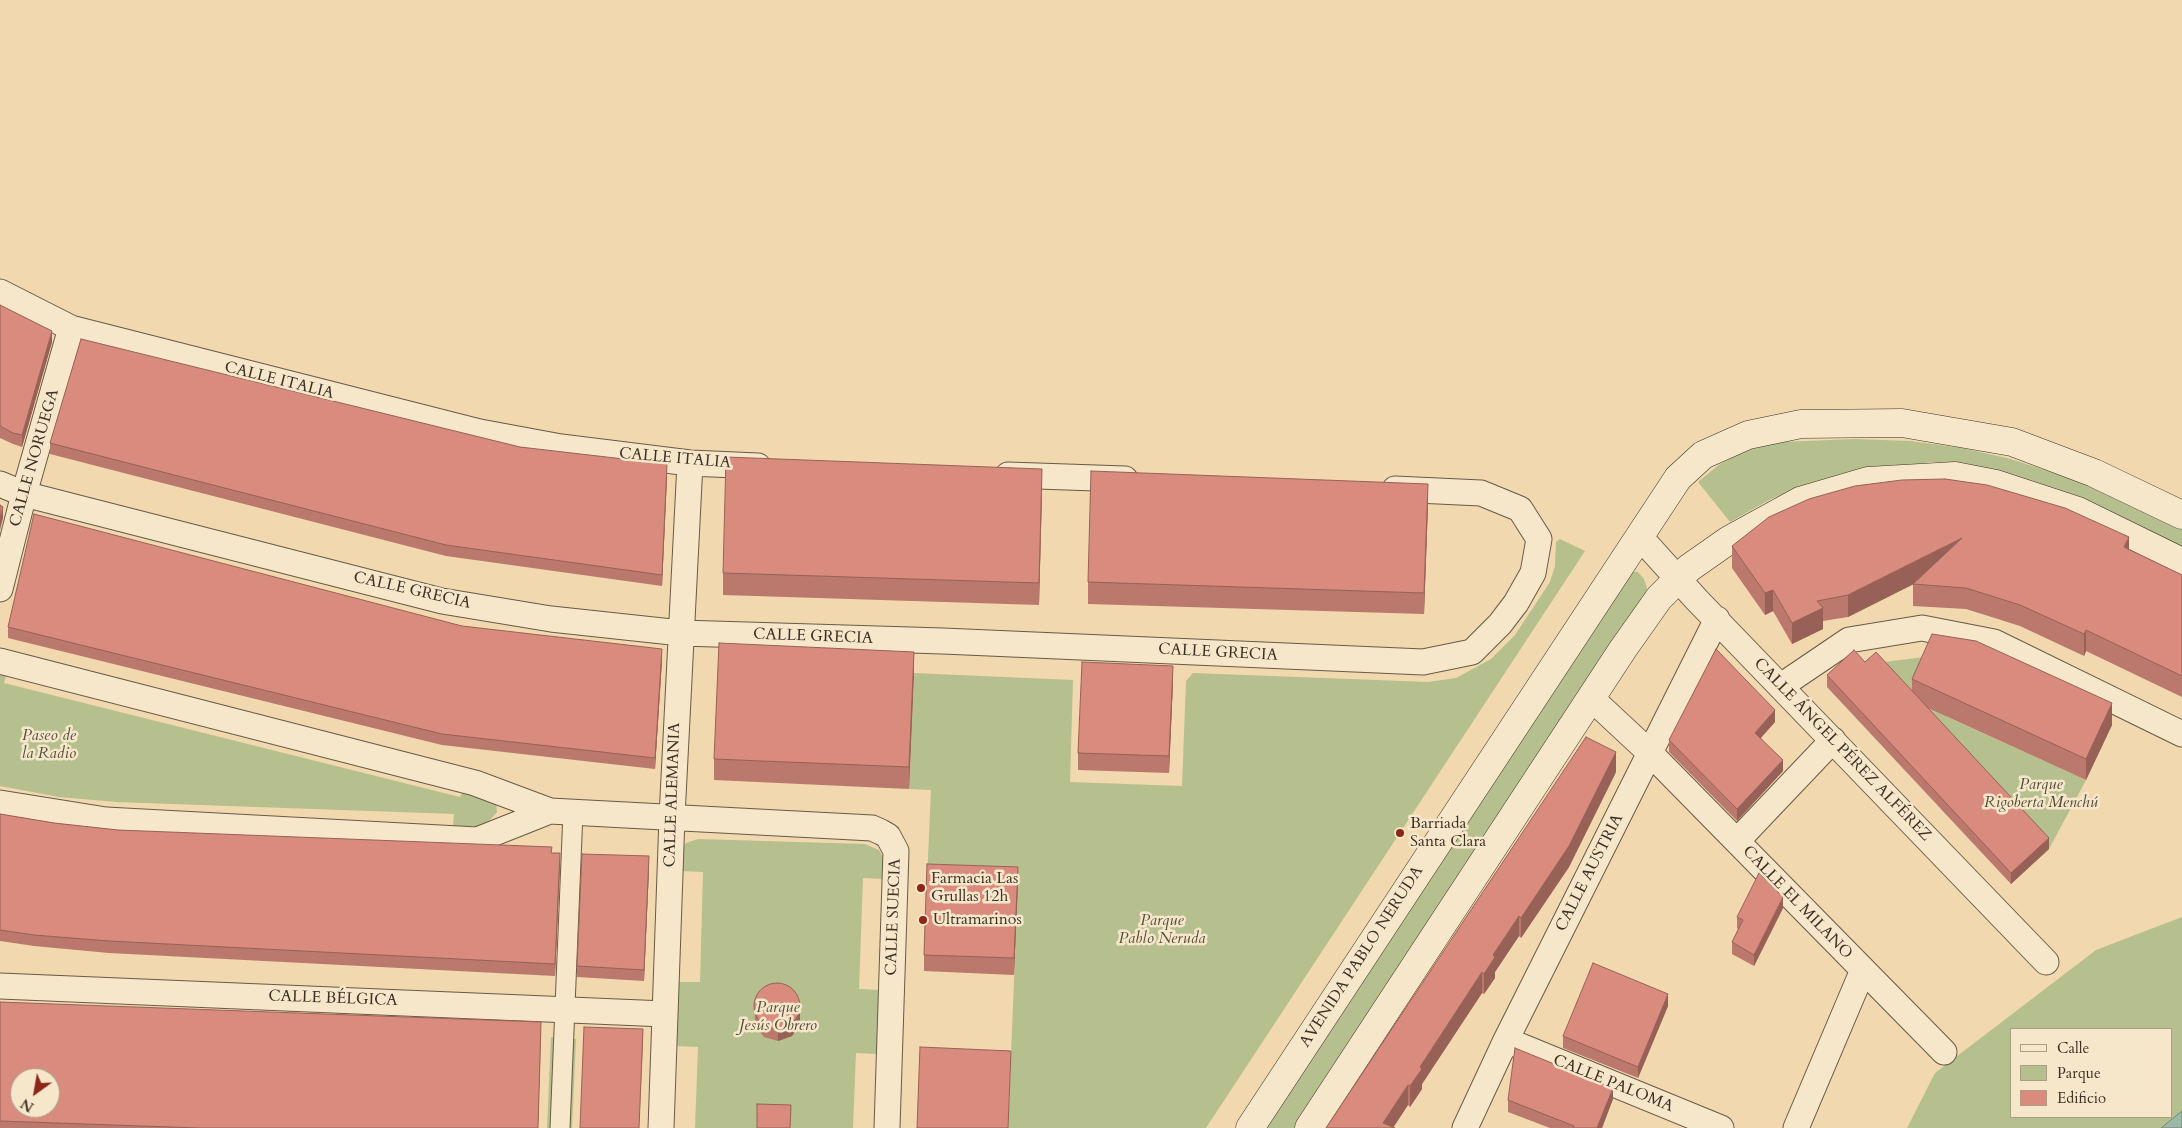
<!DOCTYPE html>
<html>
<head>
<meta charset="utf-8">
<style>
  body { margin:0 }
  #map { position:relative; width:2182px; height:1128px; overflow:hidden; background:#f1d8ae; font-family:Cardo,serif }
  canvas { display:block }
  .legend { position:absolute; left:2010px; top:1028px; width:162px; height:90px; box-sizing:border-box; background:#f6e6ca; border:1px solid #ab9d88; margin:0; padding:6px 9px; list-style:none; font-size:15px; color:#3b3026 }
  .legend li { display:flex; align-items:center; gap:10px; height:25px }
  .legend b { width:25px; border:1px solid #ab9d88 }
  .north { position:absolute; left:10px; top:1068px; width:50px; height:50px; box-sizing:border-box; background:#f6e6ca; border:1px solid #ab9d88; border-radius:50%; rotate:212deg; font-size:14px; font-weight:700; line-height:20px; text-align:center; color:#3b3026 }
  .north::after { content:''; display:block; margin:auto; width:18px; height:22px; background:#8f2418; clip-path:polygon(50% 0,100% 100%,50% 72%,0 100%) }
</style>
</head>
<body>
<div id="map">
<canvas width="2182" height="1128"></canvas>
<ul class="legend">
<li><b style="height:6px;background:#f6e6ca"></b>Calle</li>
<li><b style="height:14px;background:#b5c08e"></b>Parque</li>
<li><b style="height:14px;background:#d98b7d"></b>Edificio</li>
</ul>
<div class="north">N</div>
</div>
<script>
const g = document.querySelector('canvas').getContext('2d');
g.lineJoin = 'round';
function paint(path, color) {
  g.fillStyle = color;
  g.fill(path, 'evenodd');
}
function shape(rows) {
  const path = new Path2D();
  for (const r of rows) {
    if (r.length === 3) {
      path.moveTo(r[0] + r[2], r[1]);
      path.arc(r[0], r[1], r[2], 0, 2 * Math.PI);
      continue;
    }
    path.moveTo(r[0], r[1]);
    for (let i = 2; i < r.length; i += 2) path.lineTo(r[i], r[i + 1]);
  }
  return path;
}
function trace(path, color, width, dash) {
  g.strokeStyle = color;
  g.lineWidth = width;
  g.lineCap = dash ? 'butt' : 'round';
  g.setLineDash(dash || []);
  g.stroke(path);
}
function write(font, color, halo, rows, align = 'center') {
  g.font = font + ' Cardo,serif';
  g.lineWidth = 5;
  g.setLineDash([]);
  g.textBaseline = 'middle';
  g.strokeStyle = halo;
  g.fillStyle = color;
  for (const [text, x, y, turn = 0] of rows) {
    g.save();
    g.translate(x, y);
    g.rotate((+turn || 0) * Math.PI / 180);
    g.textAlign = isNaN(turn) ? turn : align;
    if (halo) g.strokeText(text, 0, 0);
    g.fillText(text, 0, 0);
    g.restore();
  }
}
paint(shape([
  [1855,439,1911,441,1962,448,2011,459,2075,480,2182,529,2182,551,1985,471,1933,462,1845,473,1811,483,1771,499,1730,522,1698,482,1720,464,1747,450,1779,442],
  [1560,539,1585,551,1206,1128,1008,1128,1018,884,927,880,931,790,909,789,914,673,1073,680,1070,782,1182,786,1186,681,1193,673,1428,682,1456,678,1491,659,1515,635,1550,582,1555,566,1556,542],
  [1633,572,1638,572,1644,579,1647,588,1644,599,1294,1128,1267,1128],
  [1932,656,1947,717,2086,780,2049,849,1876,663],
  [0,670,8,670,4,683,460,797,465,788,496,801,497,812,489,821,478,826,453,826,454,814,116,802,59,797,0,786],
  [698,839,865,844,879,850,886,862,885,879,863,878,859,989,881,990,877,1054,856,1053,853,1128,695,1128,698,1047,675,1046,677,982,700,982,703,872,680,871,680,852,686,843],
  [2182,917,2182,1111,2161,1128,1907,1128,1935,1073,2096,950],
  [2011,1029,2171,1029,2171,1117,2011,1117],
  [551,1037,576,1039,572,1128,547,1128]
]), '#b5c08e');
const water = shape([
  [2182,1111,2182,1128,2161,1128,2182,1111]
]);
paint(water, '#9bbaa6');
trace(water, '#758373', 1);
const pedestrian = shape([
  [560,1128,573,812]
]);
const minor = shape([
  [0,292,71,328,480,432,561,447,690,463,758,466],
  [1008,475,1125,479],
  [0,484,24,494,442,601,551,619,681,633,943,641,1423,662,1472,652,1500,624,1516,603,1533,573,1539,539,1520,509,1481,493,1395,489],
  [1640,537,1696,599,2046,962],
  [0,589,24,494,71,328],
  [0,661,475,783,550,811,872,828,881,832,888,836,896,851,887,1128],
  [1781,686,1849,640,1922,628,1994,642,2182,734],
  [1591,698,1650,753,1944,1052],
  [0,803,106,820,477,840,550,811],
  [1737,841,1833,740],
  [0,986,665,1014],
  [1506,1040,1721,1128],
  [661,1128,672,817,690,463],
  [1465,1128,1506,1040,1717,619],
  [1796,1128,1863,970]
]);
const secondary = shape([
  [1250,1128,1678,478,1703,455,1748,435,1801,424,1902,423,2012,442,2094,473,2182,515],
  [1309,1128,1623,649,1659,598,1689,568,1729,540,1800,501,1868,481,1955,476,1996,484,2078,511,2182,562]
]);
trace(pedestrian, '#685a48', 21);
trace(minor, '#685a48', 27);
trace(secondary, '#3b3026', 29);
trace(pedestrian, '#f6e6ca', 19);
trace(minor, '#f6e6ca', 25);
trace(secondary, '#f6e6ca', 28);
paint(shape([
  [0,305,52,342,22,447,13,444,0,438],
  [50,443,520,447,667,476,662,586,446,556,50,454],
  [1042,491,1039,605,723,595,723,573],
  [1428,505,1424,614,1088,604,1088,582],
  [1732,546,2129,549,2182,575,2182,697,2086,651,2084,656,2020,626,1966,609,1913,606,1913,584,1848,617,1823,621,1823,629,1792,644,1773,611,1765,615,1732,568],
  [8,627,662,660,655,769,442,745,8,638],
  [1865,662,1912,690,1912,679,2112,725,2086,780,1928,708,2049,849,2011,884,1827,687,1827,675],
  [914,673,909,789,714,780,714,759],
  [1173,682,1169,773,1078,770,1078,753],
  [1775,722,1761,738,1783,771,1737,821,1669,752,1669,740],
  [1616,772,1569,867,1521,938,1519,936,1495,972,1495,978,1484,994,1482,993,1422,1084,1422,1089,1410,1107,1408,1105,1393,1127,1326,1128],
  [0,814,54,823,118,830,552,853,560,864,555,976,109,953,34,946,0,941],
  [649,868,644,981,577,977,577,966],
  [1018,884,1014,975,924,971,924,955],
  [1783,908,1754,966,1732,954,1732,942,1738,929,1737,928,1737,917],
  [754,1000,800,1024,792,1036,778,1041,764,1037,755,1026],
  [0,1002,541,1033,538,1128,0,1128],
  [1668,1006,1638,1078,1563,1048,1563,1036],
  [1613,1099,1602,1128,1550,1128,1508,1112,1508,1100]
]), '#bb786c');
paint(shape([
  [52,331,52,342,22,447,22,435],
  [667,464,667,476,662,586,662,575],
  [1042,469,1042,491,1039,605,1039,583],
  [1428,484,1428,505,1424,614,1424,593],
  [3,507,3,518,0,530,0,519],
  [2129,537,2129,559,2124,547],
  [1962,538,1962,560,1848,617,1848,595],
  [1773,590,1773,611,1765,615,1765,593],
  [1823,608,1823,629,1792,644,1792,623],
  [2086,630,2086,651,2084,656,2084,634],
  [662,649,662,660,655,769,655,758],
  [914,652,914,673,909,789,909,767],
  [1173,666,1173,682,1169,773,1169,756],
  [2112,703,2112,725,2086,780,2086,759],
  [1775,710,1775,722,1755,744,1755,733],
  [1616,752,1616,772,1569,867,1521,938,1521,918],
  [1783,760,1783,771,1737,821,1737,809],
  [2049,838,2049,849,2011,884,2011,873],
  [560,853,560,864,555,976,555,964],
  [649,856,649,868,644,981,644,970],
  [1018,867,1018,884,1014,975,1014,958],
  [1783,897,1783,908,1754,966,1754,955],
  [1519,916,1519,936,1495,972,1495,978,1484,994,1484,974,1493,955],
  [1482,972,1482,993,1422,1084,1422,1089,1410,1107,1410,1086,1420,1067],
  [1668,994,1668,1006,1638,1078,1638,1067],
  [800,1012,800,1024,792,1036,778,1041,778,1030],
  [643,1029,643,1041,639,1128],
  [1408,1085,1408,1105,1393,1128,1383,1123],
  [1613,1088,1613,1099,1602,1128,1597,1128]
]), '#986158');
const building = shape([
  [0,305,52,331,22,435,13,433,0,426,0,305],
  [81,339,520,447,667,464,662,575,446,545,50,443,81,339],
  [726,457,1042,469,1039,583,723,573,726,457],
  [1091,471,1428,484,1424,593,1088,582,1091,471],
  [1945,479,1987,485,2065,508,2129,537,2124,547,2182,575,2182,676,2086,630,2084,634,2020,605,1966,588,1913,584,1962,538,1848,595,1817,601,1823,608,1792,623,1773,590,1765,593,1732,546,1769,517,1809,499,1855,486,1902,480,1945,479],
  [0,505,3,507,0,519,0,505],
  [34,514,462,626,662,649,655,758,442,734,8,627,34,514],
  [1932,634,1976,641,2112,703,2086,759,1912,679,1932,634],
  [719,643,914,652,909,767,714,759,719,643],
  [1716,649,1775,710,1755,733,1783,760,1737,809,1669,740,1716,649],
  [1854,650,1865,662,1876,652,2049,838,2011,873,1827,675,1854,650],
  [1082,662,1173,666,1169,756,1078,753,1082,662],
  [1586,737,1616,752,1569,846,1521,918,1519,916,1493,955,1495,957,1484,974,1482,972,1420,1067,1422,1069,1410,1086,1408,1085,1383,1123,1395,1128,1326,1128,1586,737],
  [0,814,54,823,118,830,552,847,551,853,560,853,555,964,109,941,34,935,0,930,0,814],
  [582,854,649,856,644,970,577,966,582,854],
  [927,864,1018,867,1014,958,924,955,927,864],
  [1759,873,1783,897,1754,955,1732,942,1743,920,1737,917,1759,873],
  [1593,963,1668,994,1638,1067,1563,1036,1593,963],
  [777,1006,23],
  [0,1002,541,1022,538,1128,199,1128,0,1121,0,1002],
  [20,1078,50,1078,50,1108,20,1108,20,1078],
  [584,1027,643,1029,639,1128,580,1128,584,1027],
  [920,1047,1011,1051,1008,1128,917,1128,920,1047],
  [1515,1048,1613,1088,1597,1128,1573,1128,1574,1126,1508,1100,1515,1048],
  [757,1104,791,1105,790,1128,757,1128,757,1104]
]);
paint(building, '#d98b7d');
trace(building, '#986158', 1);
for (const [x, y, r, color] of [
  [1400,833,5,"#8f2418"],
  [921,888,5,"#8f2418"],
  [923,920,5,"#8f2418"]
]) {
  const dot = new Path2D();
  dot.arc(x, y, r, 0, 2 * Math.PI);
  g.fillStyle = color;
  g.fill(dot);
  trace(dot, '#f6e6ca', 2);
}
write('16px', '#3b3026', '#f6e6ca', [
  ["CALLE ITALIA",279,381,14],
  ["CALLE NORUEGA",35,458,-74],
  ["CALLE ITALIA",675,459,5],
  ["CALLE GRECIA",412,591,13],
  ["CALLE GRECIA",813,637,2],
  ["CALLE GRECIA",1218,653,3],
  ["CALLE ÁNGEL PÉREZ ALFÉREZ",1842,750,46],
  ["CALLE ALEMANIA",673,795,-88],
  ["CALLE AUSTRIA",1590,873,-63],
  ["CALLE EL MILANO",1797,903,46],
  ["CALLE SUECIA",894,917,-88],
  ["AVENIDA PABLO NERUDA",1362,957,-57],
  ["CALLE BÉLGICA",333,999,2],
  ["CALLE PALOMA",1613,1084,22]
]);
write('italic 16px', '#534d3b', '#f6e6ca', [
  ["Paseo de",49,736],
  ["la Radio",49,754],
  ["Parque",2041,785],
  ["Rigoberta Menchú",2041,803],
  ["Parque",1162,921],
  ["Pablo Neruda",1162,939],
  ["Parque",778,1008],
  ["Jesús Obrero",778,1026]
]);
write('16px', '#3b3026', '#f6e6ca', [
  ["Barriada",1410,824],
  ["Santa Clara",1410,842],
  ["Farmacia Las",931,879],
  ["Grullas 12h",931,897],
  ["Ultramarinos",933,920]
], 'left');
</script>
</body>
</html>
